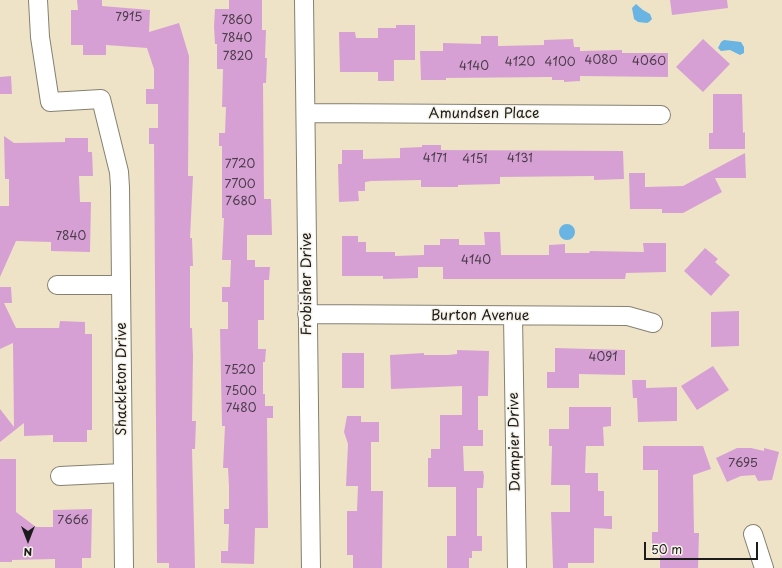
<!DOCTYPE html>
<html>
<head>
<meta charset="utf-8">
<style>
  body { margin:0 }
  #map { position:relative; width:782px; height:568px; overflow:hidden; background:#eee3c7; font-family:"Playpen Sans",sans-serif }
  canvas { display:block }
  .north { position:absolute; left:8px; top:520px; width:40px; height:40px; -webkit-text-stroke:3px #f7f3e8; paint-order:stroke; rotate:180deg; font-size:11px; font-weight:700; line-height:16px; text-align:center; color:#1c1c1c }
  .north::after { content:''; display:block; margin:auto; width:14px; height:18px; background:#1c1c1c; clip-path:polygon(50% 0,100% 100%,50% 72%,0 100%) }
  .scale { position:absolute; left:644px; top:542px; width:114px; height:18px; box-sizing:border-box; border:2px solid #1c1c1c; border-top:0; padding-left:5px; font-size:12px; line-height:14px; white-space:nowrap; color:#1c1c1c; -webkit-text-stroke:3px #f7f3e8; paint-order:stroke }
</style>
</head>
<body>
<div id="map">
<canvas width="782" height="568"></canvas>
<div class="north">N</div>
<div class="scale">50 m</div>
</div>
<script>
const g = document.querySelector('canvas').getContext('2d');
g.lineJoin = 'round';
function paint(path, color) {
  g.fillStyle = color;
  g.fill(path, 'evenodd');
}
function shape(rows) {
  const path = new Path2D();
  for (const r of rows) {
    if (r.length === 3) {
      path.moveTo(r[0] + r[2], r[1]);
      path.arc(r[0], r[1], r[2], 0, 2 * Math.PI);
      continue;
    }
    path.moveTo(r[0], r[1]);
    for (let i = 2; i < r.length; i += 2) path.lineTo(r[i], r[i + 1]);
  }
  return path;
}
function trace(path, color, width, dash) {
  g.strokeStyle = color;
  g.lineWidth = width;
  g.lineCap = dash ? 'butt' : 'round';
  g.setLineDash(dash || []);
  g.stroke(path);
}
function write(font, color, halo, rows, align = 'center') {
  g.font = font + ' "Playpen Sans",sans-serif';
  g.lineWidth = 3;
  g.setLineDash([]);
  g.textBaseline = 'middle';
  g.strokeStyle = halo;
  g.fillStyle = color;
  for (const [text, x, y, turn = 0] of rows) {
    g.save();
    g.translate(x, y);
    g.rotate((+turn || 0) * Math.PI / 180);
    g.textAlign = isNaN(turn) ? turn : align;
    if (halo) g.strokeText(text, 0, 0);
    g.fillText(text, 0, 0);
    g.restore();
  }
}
paint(shape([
  [636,4,643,10,650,14,652,19,649,22,647,23,638,22,634,19,632,8],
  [724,40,741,42,744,47,744,53,740,55,730,50,721,51,718,48,721,42],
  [567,232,8]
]), '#69b4e2');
paint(shape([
  [77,0,102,0,102,6,150,10,149,32,179,23,189,56,188,176,193,176,190,238,192,238,193,266,190,266,190,328,192,328,193,356,192,421,196,421,195,449,192,449,195,568,169,568,169,563,157,563,154,144,149,144,149,128,158,128,158,104,146,104,146,89,154,89,154,69,147,48,106,45,106,55,83,55,83,45,71,45,71,10,78,10],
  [229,0,262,0,262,30,266,30,265,58,267,58,266,83,263,83,264,199,271,199,272,235,247,235,247,260,255,260,255,267,270,267,269,280,264,280,264,320,258,320,258,349,266,349,265,362,263,362,263,394,265,394,265,406,273,406,273,418,267,418,268,528,255,528,254,564,221,563,221,551,228,551,229,524,224,524,224,509,229,509,229,486,228,468,223,468,225,426,222,426,220,329,228,329,228,302,222,302,222,287,230,287,231,260,222,260,224,218,222,218,222,146,219,146,219,133,225,133,226,107,222,107,223,69,217,69,217,44,215,44,214,26,215,9,229,9],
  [670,0,727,0,728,8,672,15],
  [396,25,415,25,415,60,394,60,394,81,378,81,378,72,340,72,339,32,355,32,356,38,378,38,378,28,396,28],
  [481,36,498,36,498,46,544,45,544,40,573,39,574,47,580,47,580,51,622,50,622,53,668,53,668,77,580,76,580,81,564,82,564,80,552,80,552,77,446,78,446,80,421,80,420,51,443,51,443,43,481,44],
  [703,39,730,64,703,92,676,67],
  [11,76,12,94,0,94,0,77],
  [713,94,742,94,743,133,745,132,745,149,709,149,709,133,713,133],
  [4,136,14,143,65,142,65,138,88,138,88,152,92,152,93,176,79,176,80,202,91,202,90,252,51,251,51,242,16,241,0,277,0,206,9,206,9,179,5,179],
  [422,145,441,145,441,150,623,151,624,179,594,180,594,176,500,177,500,184,458,185,458,187,421,187,421,180,371,181,365,182,365,191,358,191,359,201,339,202,338,164,342,164,342,150,363,150,363,159,400,158,400,148,422,147],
  [745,153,746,178,715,178,722,192,683,213,662,213,662,209,630,209,629,173,645,173,645,187,683,186],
  [484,232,500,232,501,255,549,255,549,245,565,244,565,253,589,253,590,251,644,252,643,243,666,243,666,272,626,273,625,279,443,279,443,267,418,267,418,278,383,279,383,276,342,276,342,236,358,236,358,242,366,242,366,252,395,252,395,256,424,255,424,245,440,245,440,239,459,239,459,245,485,245],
  [705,248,718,259,715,262,730,275,711,296,684,271],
  [0,287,11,287,12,303,4,303,16,328,59,328,60,321,85,322,85,334,92,334,92,430,87,430,87,442,53,442,53,435,24,436,24,423,0,442,0,409,14,427,13,343,0,349],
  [739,311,739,346,711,347,711,312],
  [555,348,625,350,625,375,579,374,579,388,547,388,547,372,555,372],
  [457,350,489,351,488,396,478,396,478,430,483,430,483,446,463,446,464,471,483,471,484,476,483,488,477,488,477,536,482,536,482,551,472,551,472,558,469,558,469,568,447,568,447,536,456,536,456,487,428,487,428,458,431,458,431,449,440,449,440,415,462,415,462,386,391,389,390,355,424,353,424,355,448,355,457,354],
  [342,353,364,353,364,388,342,388],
  [713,366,729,390,697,410,681,386],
  [632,380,646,380,646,388,677,387,677,421,638,422,637,398,633,398],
  [569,407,611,407,611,426,603,427,604,446,586,446,585,473,598,473,598,491,604,491,604,516,612,516,612,529,594,528,594,563,568,563,568,568,553,568,551,512,570,512,570,485,551,485,552,446,549,446,549,429,569,429],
  [347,416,361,416,361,422,379,422,379,442,371,442,371,491,383,491,382,568,353,568,353,555,347,555,347,511,357,511,358,486,346,486,348,444,344,432],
  [643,446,703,446,711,469,693,475,694,533,699,533,698,568,660,568,660,546,652,546,652,532,658,532,658,470,643,470],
  [737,448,751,448,764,451,764,448,779,452,772,480,758,481,755,475,741,476,727,482,716,458],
  [0,459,16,459,16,512,36,527,53,527,53,510,92,509,91,558,82,558,82,568,55,568,55,559,12,560,12,562,0,562]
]), '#d7a0d4');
const minor = shape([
  [38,0,40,37,50,102,101,99,119,172,120,187,124,568],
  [304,0,311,568],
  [306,113,661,115],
  [57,285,121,285],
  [307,314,628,316,653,323],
  [513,316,517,568],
  [60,476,123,473],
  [753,534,764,568]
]);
trace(minor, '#858072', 20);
trace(minor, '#fff', 18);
write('12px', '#4b3d4a', null, [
  ["7915",129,18],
  ["7860",237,21],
  ["7840",237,39],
  ["7820",238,57],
  ["4080",601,61],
  ["4060",649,62],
  ["4120",520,63],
  ["4100",560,63],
  ["4140",474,67],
  ["4171",435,159],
  ["4131",520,159],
  ["4151",475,160],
  ["7720",240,165],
  ["7700",240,185],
  ["7680",241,202],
  ["7840",71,237],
  ["4140",476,261],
  ["4091",603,358],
  ["7520",240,371],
  ["7500",241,392],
  ["7480",241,409],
  ["7695",743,464],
  ["7666",73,521]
]);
write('14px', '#1c1c1c', '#f7f3e8', [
  ["Amundsen Place",484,114],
  ["Frobisher Drive",307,284,-90],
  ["Burton Avenue",480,316],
  ["Shackleton Drive",122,379,-90],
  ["Dampier Drive",515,442,-91]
]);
</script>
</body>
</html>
